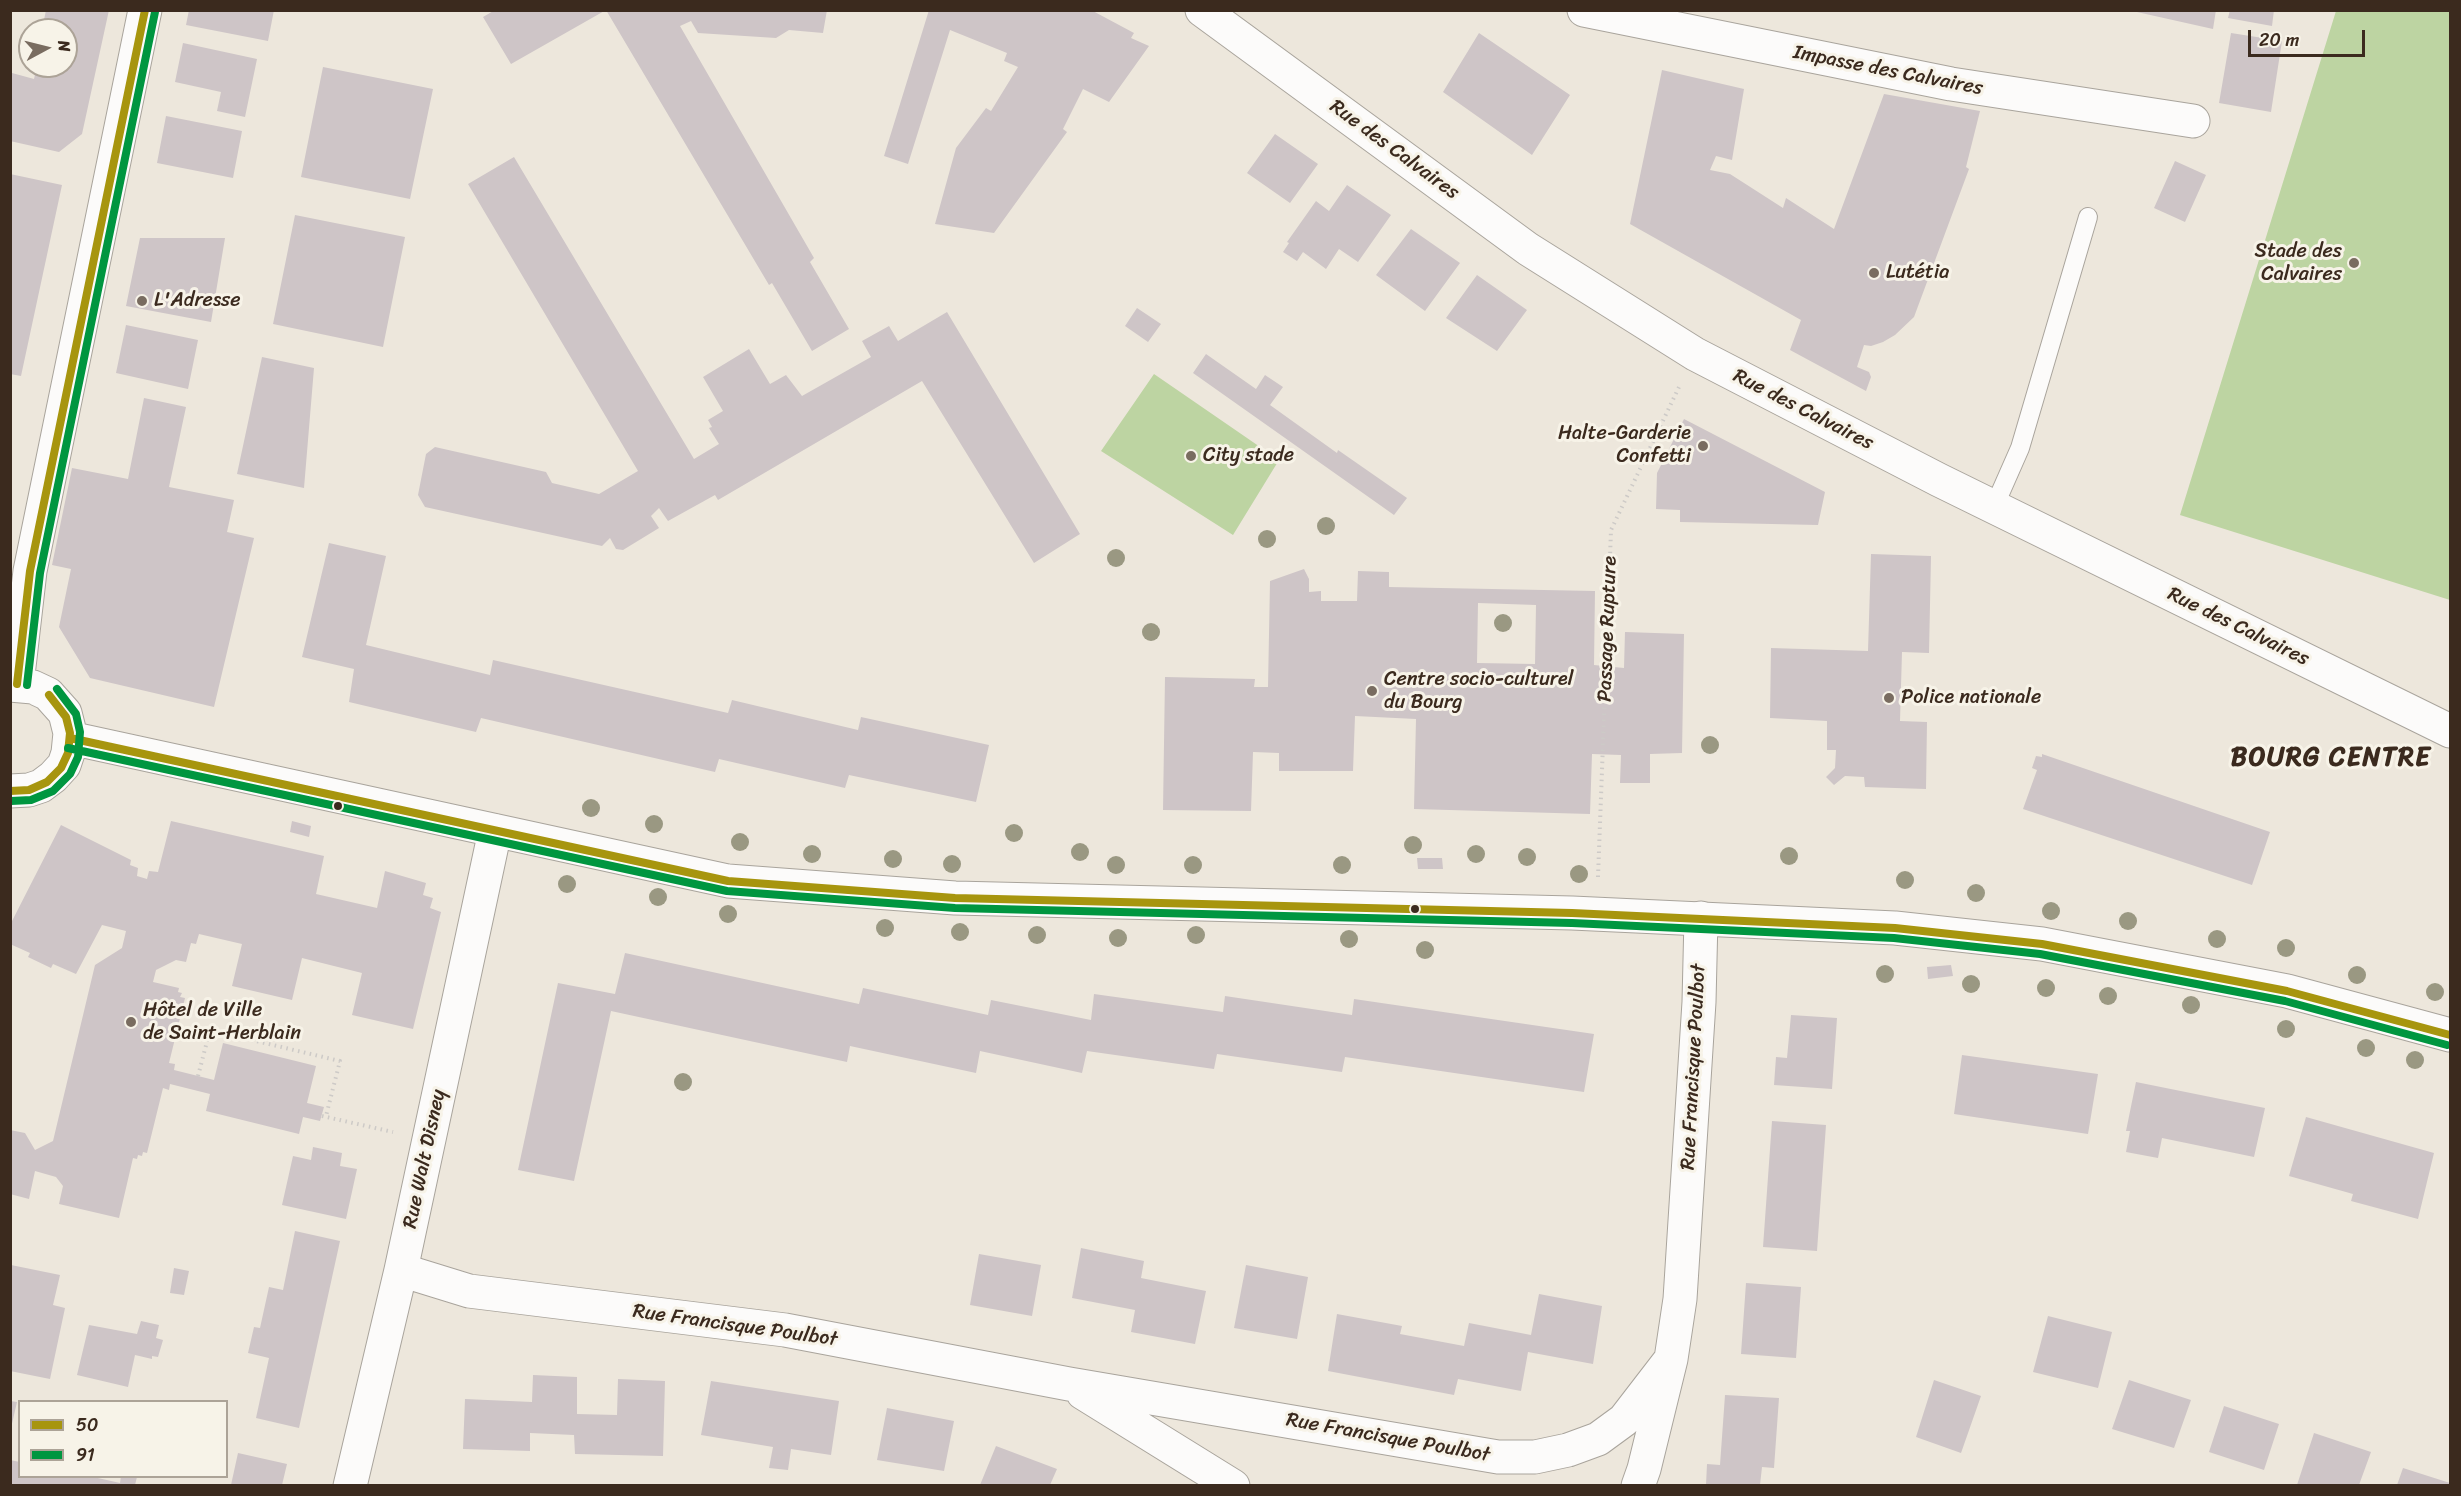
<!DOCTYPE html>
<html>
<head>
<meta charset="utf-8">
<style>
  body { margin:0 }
  #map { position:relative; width:2461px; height:1496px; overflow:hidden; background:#ede7dc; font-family:Sriracha,sans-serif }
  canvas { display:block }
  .frame { position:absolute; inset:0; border:12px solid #3b2a1e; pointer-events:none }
  .legend { position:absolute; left:18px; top:1400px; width:210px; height:78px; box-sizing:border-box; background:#f7f3e8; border:2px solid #aca397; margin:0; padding:8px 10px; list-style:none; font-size:18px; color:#3b2a1e }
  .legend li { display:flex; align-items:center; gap:12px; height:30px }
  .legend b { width:30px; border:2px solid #aca397 }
  .north { position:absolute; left:18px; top:18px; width:60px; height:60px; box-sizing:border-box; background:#f7f3e8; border:2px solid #aca397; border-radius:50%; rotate:83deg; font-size:16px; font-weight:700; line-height:24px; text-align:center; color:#3b2a1e }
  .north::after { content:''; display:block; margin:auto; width:21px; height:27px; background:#796c60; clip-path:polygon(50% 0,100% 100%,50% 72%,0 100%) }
  .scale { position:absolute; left:2248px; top:30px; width:117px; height:27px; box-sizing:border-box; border:3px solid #3b2a1e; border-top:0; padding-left:8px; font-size:18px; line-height:21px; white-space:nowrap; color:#3b2a1e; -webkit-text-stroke:4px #f7f3e8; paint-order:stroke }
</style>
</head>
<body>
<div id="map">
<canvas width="2461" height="1496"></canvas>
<div class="frame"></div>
<ul class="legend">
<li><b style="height:8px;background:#a7950e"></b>50</li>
<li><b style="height:8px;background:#009640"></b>91</li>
</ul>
<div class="north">N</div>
<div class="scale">20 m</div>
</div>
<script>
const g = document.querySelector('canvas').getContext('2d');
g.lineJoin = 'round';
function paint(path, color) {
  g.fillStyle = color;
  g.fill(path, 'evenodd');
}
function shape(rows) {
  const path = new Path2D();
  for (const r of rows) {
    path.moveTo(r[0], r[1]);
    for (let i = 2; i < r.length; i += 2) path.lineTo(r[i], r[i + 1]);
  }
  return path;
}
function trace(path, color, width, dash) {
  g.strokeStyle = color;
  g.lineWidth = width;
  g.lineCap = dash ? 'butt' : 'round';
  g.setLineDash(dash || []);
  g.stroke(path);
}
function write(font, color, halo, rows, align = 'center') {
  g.font = font + ' Sriracha,sans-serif';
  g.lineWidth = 6;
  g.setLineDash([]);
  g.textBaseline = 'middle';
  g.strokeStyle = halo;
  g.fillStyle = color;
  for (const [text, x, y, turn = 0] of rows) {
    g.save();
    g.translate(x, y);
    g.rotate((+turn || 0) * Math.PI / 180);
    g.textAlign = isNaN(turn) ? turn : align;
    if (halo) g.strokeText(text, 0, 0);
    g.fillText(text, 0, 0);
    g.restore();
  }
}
paint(shape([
  [2336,11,2450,11,2450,600,2180,515],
  [1154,374,1279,460,1233,535,1101,451]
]), '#bdd4a2');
paint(shape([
  [46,10,109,10,82,134,59,152,10,141,12,73,34,79,37,66,66,66,66,30,45,30,47,23,44,20],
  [189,10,274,10,268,41,186,25],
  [495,10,606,10,511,64,483,17],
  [606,10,827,10,823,33,789,30,776,38,698,33,691,21,680,26,814,258,810,262,849,329,812,351,772,283,769,285],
  [929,10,1091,10,1134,33,1131,38,1149,46,1109,102,1083,89,1063,129,1067,132,994,233,935,224,956,148,986,108,991,111,1018,67,1004,61,1007,53,950,30,908,164,884,156],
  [2128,10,2216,10,2213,29],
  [2230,10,2274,10,2272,26,2228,18],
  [1479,33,1570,95,1532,155,1443,92],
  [2231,33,2282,41,2271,112,2219,103],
  [183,43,257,59,245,117,217,111,221,92,175,82],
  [323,67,433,89,410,199,301,177],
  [1662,70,1744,89,1732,160,1716,156,1710,170,1730,174,1783,208,1786,198,1834,229,1884,94,1980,111,1966,167,1969,169,1914,317,1895,335,1883,342,1871,346,1864,345,1857,367,1869,372,1871,377,1866,391,1790,350,1801,320,1630,224],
  [166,116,242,131,233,178,157,163],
  [1275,134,1318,164,1290,203,1247,173],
  [514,157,694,459,719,444,709,428,712,427,708,420,723,411,703,377,749,349,770,384,786,375,802,396,871,357,862,341,889,326,898,341,947,312,1080,534,1034,563,922,381,718,500,715,495,668,521,659,508,651,516,659,528,623,550,616,549,610,538,602,546,425,507,418,495,426,454,435,447,546,472,552,483,599,494,638,471,468,184],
  [2175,161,2206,175,2185,222,2154,208],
  [10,174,62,185,21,376,10,374],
  [1347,185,1391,215,1358,262,1339,249,1326,269,1303,252,1297,261,1283,252,1289,243,1287,242,1316,201,1329,211],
  [295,215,405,237,383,347,273,324],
  [1411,229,1460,263,1425,311,1376,275],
  [140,238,225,238,211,322,126,306],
  [1477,275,1527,310,1497,351,1446,318],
  [1137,308,1161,324,1148,342,1125,326],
  [126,325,198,340,188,389,116,373],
  [1206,354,1256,389,1265,375,1283,387,1270,405,1337,453,1338,450,1407,498,1394,515,1193,373],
  [262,357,314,368,304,488,237,474],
  [144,398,186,407,169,487,234,500,227,532,254,538,214,707,90,678,59,627,71,569,52,565,72,468,128,479],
  [1684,419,1825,492,1818,525,1680,522,1680,510,1656,509,1657,473],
  [329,543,386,556,366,645,490,675,493,660,728,713,732,700,858,730,861,717,989,745,976,802,849,775,845,788,719,759,715,772,481,718,476,732,349,702,354,669,302,657],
  [1871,554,1931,556,1929,653,1902,652,1900,721,1927,722,1926,789,1865,787,1864,777,1845,776,1834,785,1826,777,1835,768,1836,750,1827,750,1827,721,1770,718,1771,648,1868,651],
  [1304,569,1309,579,1309,592,1321,591,1321,601,1357,601,1358,571,1389,572,1389,587,1595,591,1594,665,1624,668,1625,632,1684,634,1682,753,1650,754,1650,783,1620,783,1621,755,1592,754,1590,814,1414,809,1416,719,1355,716,1353,771,1279,771,1279,753,1253,752,1251,811,1163,810,1165,677,1255,679,1254,687,1268,687,1270,581],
  [1478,603,1536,605,1535,664,1477,663],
  [2042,754,2270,832,2252,885,2023,809,2037,770,2032,768,2036,756,2042,757],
  [171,821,324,856,316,894,377,908,385,871,426,883,423,895,433,898,430,908,441,912,413,1029,352,1015,362,973,302,958,292,1000,232,986,242,944,199,934,196,944,191,943,186,962,176,960,156,970,153,982,179,988,178,992,182,993,180,997,185,998,169,1063,175,1064,174,1070,214,1080,223,1043,316,1066,307,1103,324,1107,320,1121,303,1117,299,1134,206,1111,210,1094,170,1084,169,1090,163,1088,147,1153,143,1152,142,1156,138,1155,137,1159,133,1158,119,1218,59,1204,63,1186,56,1177,35,1171,29,1199,10,1194,10,1130,25,1133,35,1150,53,1141,95,965,122,948,126,931,102,925,76,974,53,964,51,968,28,957,30,953,10,944,10,925,61,825,131,860,130,865,138,868,137,876,147,879,149,871,158,872],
  [292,821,311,826,309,837,290,832],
  [1417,858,1442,858,1443,869,1418,869],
  [625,953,859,1004,863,988,988,1015,991,1000,1091,1020,1094,994,1223,1012,1225,996,1352,1015,1354,999,1594,1034,1584,1092,1345,1057,1342,1072,1217,1054,1214,1069,1087,1051,1082,1073,980,1051,976,1073,850,1046,847,1062,611,1011,574,1181,518,1170,558,983,615,994],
  [1951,965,1953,976,1928,979,1927,967],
  [1791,1015,1837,1018,1832,1089,1774,1085,1776,1057,1787,1058],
  [1962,1055,2098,1074,2088,1134,1954,1114],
  [2136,1082,2265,1108,2254,1157,2162,1138,2158,1158,2126,1152,2130,1131,2126,1131],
  [2306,1117,2434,1153,2418,1219,2351,1201,2353,1194,2289,1176],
  [1772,1121,1826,1125,1817,1251,1763,1247],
  [313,1147,342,1153,340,1166,357,1169,346,1219,282,1205,293,1156,311,1160],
  [295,1231,340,1241,299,1428,256,1418,269,1358,248,1353,254,1327,260,1328,269,1287,283,1290],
  [1081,1248,1144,1261,1141,1278,1206,1291,1195,1344,1131,1332,1135,1310,1072,1298],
  [979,1254,1041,1265,1032,1316,970,1305],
  [11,1265,60,1275,53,1305,65,1308,50,1379,10,1371],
  [1246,1265,1308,1277,1297,1339,1234,1328],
  [174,1268,189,1271,184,1295,170,1293],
  [1746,1283,1801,1287,1796,1358,1741,1354],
  [1539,1294,1602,1306,1593,1364,1528,1352,1521,1391,1458,1379,1454,1395,1328,1371,1337,1314,1402,1326,1400,1334,1464,1346,1469,1323,1531,1335],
  [2048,1316,2112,1332,2098,1388,2033,1372],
  [141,1321,159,1325,156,1338,163,1340,158,1357,152,1356,152,1359,135,1355,128,1387,77,1375,89,1325,137,1334],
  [533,1375,577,1377,577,1414,617,1415,618,1379,665,1381,663,1456,575,1454,574,1435,530,1433,530,1451,463,1449,465,1399,532,1402],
  [1934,1380,1981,1396,1961,1453,1916,1437],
  [2129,1380,2191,1400,2174,1448,2112,1429],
  [711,1381,839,1401,831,1455,791,1449,788,1470,769,1468,773,1447,701,1435],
  [1725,1395,1779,1398,1774,1468,1762,1467,1760,1485,1706,1485,1707,1464,1720,1465],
  [10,1401,17,1402,11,1428,10,1428],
  [2224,1406,2279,1424,2264,1470,2209,1452],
  [887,1408,954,1421,944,1471,877,1460],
  [2314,1433,2371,1452,2359,1485,2297,1485],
  [996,1446,1057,1469,1050,1485,980,1485],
  [238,1453,287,1464,282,1485,231,1485],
  [10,1460,20,1462,20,1476,89,1476,120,1483,121,1476,137,1477,135,1485,10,1485],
  [2403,1468,2450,1483,2450,1485,2397,1485]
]), '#cec5c7');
const service = shape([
  [1994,507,2020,448,2088,217]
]);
const minor = shape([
  [1202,10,1528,249,1695,354,1939,480,2450,731],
  [1584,10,1951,84,2193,121],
  [401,1270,469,1291,785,1330,1069,1384,1498,1457,1535,1457,1568,1450,1598,1439,1624,1420,1671,1359],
  [1083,1393,1233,1486],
  [350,1486,401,1270,495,831],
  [1638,1486,1644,1469,1671,1359,1680,1299,1699,1002,1701,918]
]);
const tertiary = shape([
  [17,684,30,571,145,10],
  [10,685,33,687,48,694,65,713,70,733,68,753,64,765,53,777,41,786,29,790,10,791],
  [70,738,728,881,955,898,1572,913,1895,928,2042,944,2287,991,2450,1035]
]);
trace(service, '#a9a49c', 20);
trace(minor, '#a9a49c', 35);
trace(tertiary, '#a9a49c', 35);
trace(shape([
  [1598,877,1611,530,1679,387],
  [198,1076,210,1030,340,1061,326,1116],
  [322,1116,393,1132]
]), '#cdcac7', 4, [1.5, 4.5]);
trace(service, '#fcfbfa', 18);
trace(minor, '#fcfbfa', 33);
trace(tertiary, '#fcfbfa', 33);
trace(shape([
  [17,684,30,571,145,10],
  [70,738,728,881,955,898,1572,913,1895,928,2042,944,2287,991,2450,1035],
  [10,791,29,790,47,782,61,768,68,753,70,733,66,717,49,695]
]), '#a7950e', 8);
trace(shape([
  [27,685,40,573,155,12],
  [68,748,727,891,955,908,1572,923,1894,938,2040,954,2285,1001,2447,1045],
  [11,801,31,800,53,791,70,774,78,757,80,732,76,714,57,689]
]), '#009640', 8);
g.fillStyle = '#9a9882';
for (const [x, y] of [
  [1326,526],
  [1267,539],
  [1116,558],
  [1503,623],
  [1151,632],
  [1710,745],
  [591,808],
  [654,824],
  [1014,833],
  [740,842],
  [1413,845],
  [1080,852],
  [812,854],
  [1476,854],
  [1789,856],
  [1527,857],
  [893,859],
  [952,864],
  [1116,865],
  [1193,865],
  [1342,865],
  [1579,874],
  [1905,880],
  [567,884],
  [1976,893],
  [658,897],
  [2051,911],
  [728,914],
  [2128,921],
  [885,928],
  [960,932],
  [1037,935],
  [1196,935],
  [1118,938],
  [1349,939],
  [2217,939],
  [2286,948],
  [1425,950],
  [1885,974],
  [2357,975],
  [1971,984],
  [2046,988],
  [2435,992],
  [2108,996],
  [2191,1005],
  [2286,1029],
  [2366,1048],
  [2415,1060],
  [683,1082]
]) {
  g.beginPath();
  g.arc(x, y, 9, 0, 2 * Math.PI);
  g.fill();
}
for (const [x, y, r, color] of [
  [2354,263,6,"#796c60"],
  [1874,273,6,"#796c60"],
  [142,301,6,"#796c60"],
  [1703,446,6,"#796c60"],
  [1191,456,6,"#796c60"],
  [1372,691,6,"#796c60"],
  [1889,698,6,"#796c60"],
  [338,806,5,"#3b2a1e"],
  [1415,909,5,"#3b2a1e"],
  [131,1022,6,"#796c60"]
]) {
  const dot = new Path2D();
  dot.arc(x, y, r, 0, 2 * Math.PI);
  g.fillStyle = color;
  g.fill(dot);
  trace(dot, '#f7f3e8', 2);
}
write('20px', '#3b2a1e', '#f7f3e8', [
  ["Impasse des Calvaires",1888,71,11],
  ["Rue des Calvaires",1394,150,36],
  ["Rue des Calvaires",1803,410,27],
  ["Rue des Calvaires",2238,627,26],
  ["Passage Rupture",1608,629,-88],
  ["Rue Francisque Poulbot",1694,1067,-87],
  ["Rue Walt Disney",425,1159,-78],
  ["Rue Francisque Poulbot",735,1326,8],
  ["Rue Francisque Poulbot",1388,1438,10]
]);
write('20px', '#3b2a1e', '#f7f3e8', [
  ["Stade des",2342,252,"right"],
  ["Calvaires",2342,275,"right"],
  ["Lutétia",1886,273],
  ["L'Adresse",154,301],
  ["Halte-Garderie",1691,434,"right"],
  ["Confetti",1691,457,"right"],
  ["City stade",1203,456],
  ["Centre socio-culturel",1384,680],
  ["du Bourg",1384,703],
  ["Police nationale",1901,698],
  ["Hôtel de Ville",143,1011],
  ["de Saint-Herblain",143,1034]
], 'left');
g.letterSpacing = '1.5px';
write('bold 26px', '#3b2a1e', '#f7f3e8', [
  ["BOURG CENTRE",2331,758]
]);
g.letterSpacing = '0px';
</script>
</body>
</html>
